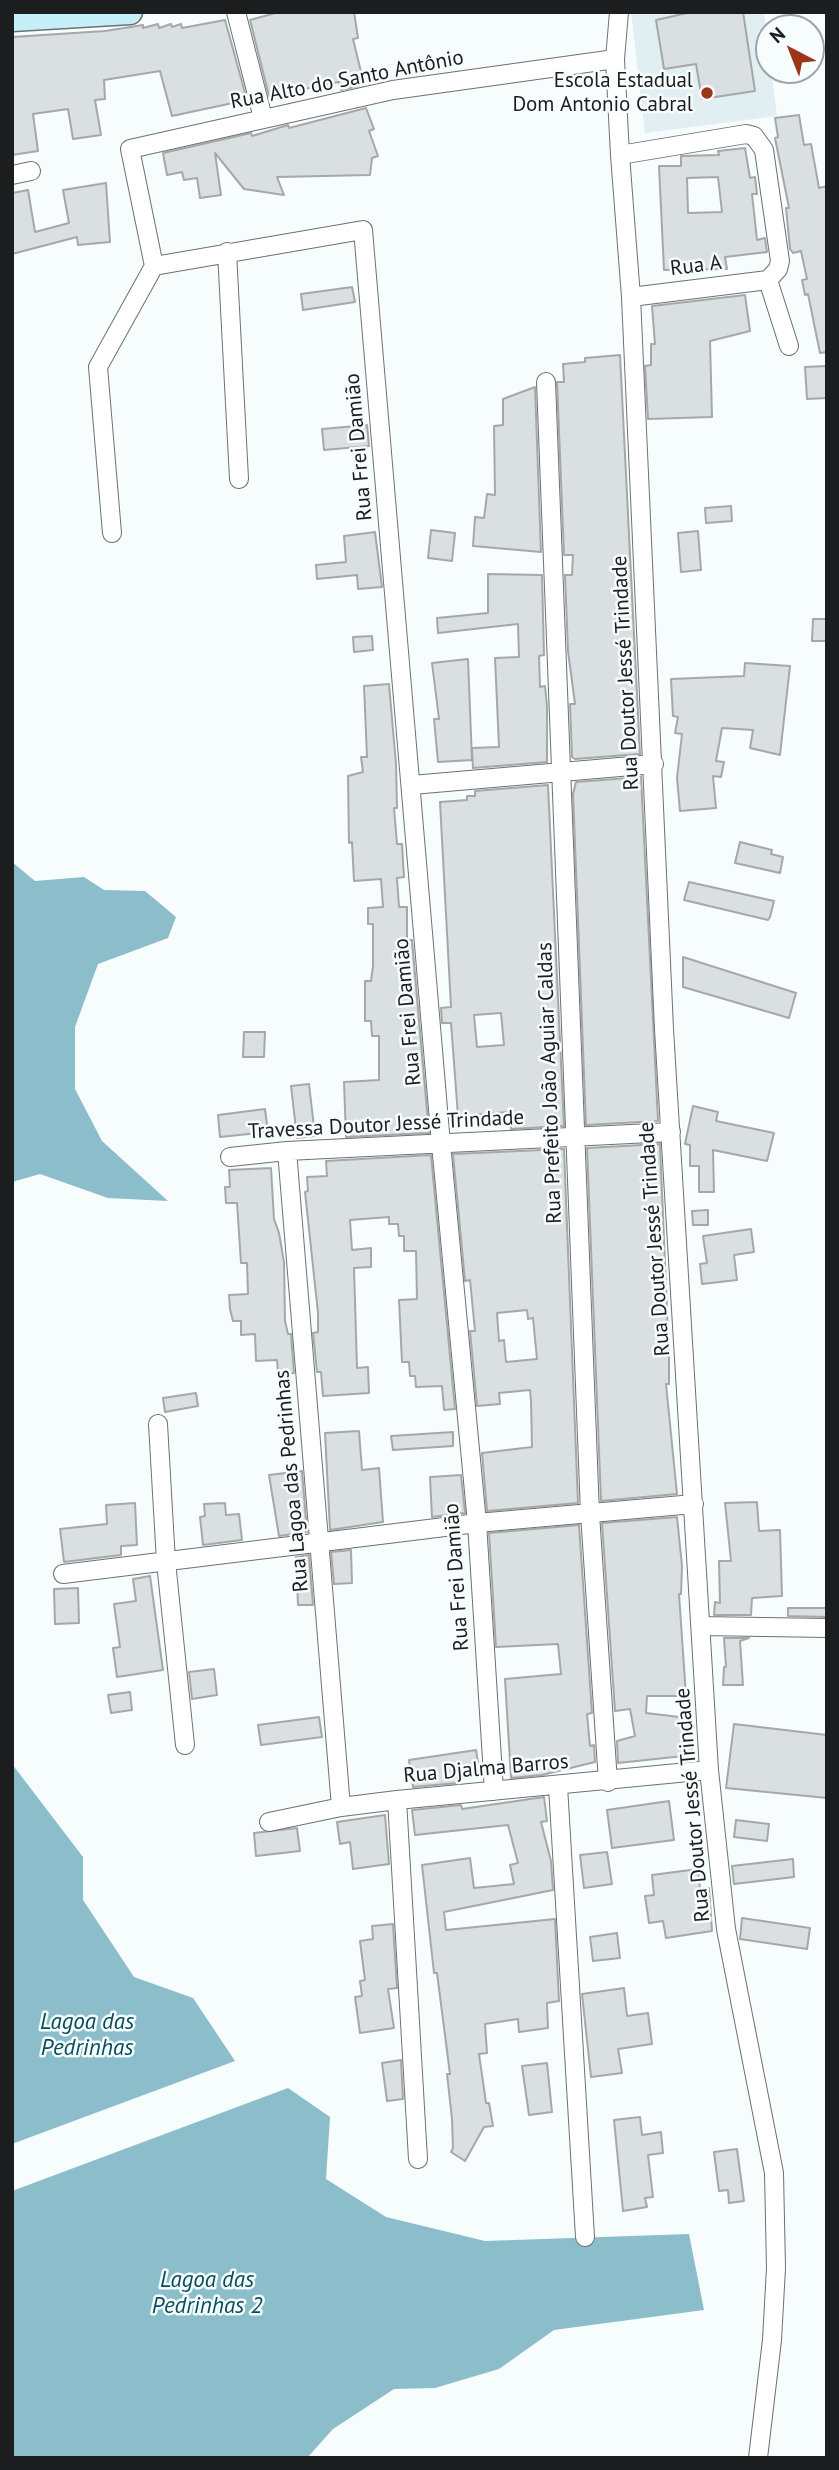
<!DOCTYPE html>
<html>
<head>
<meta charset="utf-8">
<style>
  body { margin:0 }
  #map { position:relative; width:839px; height:2470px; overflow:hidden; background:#f7fcfd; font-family:"PT Sans",sans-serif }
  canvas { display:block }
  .frame { position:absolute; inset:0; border:14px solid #1b1d1e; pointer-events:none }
  .north { position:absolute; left:755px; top:14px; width:70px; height:70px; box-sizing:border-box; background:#f7fcfd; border:2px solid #9fa3a4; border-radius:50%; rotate:318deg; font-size:19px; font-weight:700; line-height:28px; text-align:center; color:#1b1d1e }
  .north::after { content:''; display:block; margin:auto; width:24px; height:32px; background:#9d3519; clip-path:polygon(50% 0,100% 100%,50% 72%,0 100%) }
</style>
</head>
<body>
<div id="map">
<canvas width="839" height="2470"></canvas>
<div class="frame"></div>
<div class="north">N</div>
</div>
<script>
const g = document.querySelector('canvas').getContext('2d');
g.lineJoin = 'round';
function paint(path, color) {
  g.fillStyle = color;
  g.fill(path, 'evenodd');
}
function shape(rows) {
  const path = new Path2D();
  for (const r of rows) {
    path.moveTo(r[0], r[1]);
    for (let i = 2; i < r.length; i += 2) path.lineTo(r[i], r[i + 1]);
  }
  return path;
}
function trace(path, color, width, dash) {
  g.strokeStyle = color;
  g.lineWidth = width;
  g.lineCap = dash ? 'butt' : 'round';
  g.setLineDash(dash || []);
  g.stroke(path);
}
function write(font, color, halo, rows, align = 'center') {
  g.font = font + ' "PT Sans",sans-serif';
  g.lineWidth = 5;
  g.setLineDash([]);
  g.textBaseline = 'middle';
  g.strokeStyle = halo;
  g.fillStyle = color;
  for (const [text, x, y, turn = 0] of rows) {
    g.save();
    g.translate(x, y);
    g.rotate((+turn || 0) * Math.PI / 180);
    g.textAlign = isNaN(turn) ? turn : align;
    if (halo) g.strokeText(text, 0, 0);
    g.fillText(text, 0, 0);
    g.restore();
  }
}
paint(shape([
  [631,12,764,12,777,116,645,133]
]), '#e1eff2');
paint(shape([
  [12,862,35,881,84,877,104,890,145,891,176,917,168,938,98,964,75,1027,75,1089,102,1141,168,1201,108,1198,40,1174,12,1182],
  [12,1764,83,1857,83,1900,134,1977,193,1998,235,2061,12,2144],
  [288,2088,330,2117,326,2179,386,2217,485,2241,689,2234,704,2310,554,2330,499,2369,435,2388,394,2389,333,2429,307,2458,12,2458,12,2191]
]), '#8cbdca');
const building = shape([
  [279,12,354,12,358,38,353,39,362,76,356,77,359,86,341,90,339,82,269,96,250,20,279,12],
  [692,12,743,12,755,91,702,99,696,64,664,69,656,20,692,12],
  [225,20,247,100,172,116,160,71,104,80,105,99,95,100,101,135,73,139,68,109,33,114,38,151,12,155,12,37,105,31,143,25,143,28,158,24,159,28,171,24,172,27,181,24,182,28,225,20],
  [366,108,374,129,369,131,378,156,372,158,370,175,277,177,284,195,244,189,215,153,221,195,200,198,197,178,184,180,182,172,167,175,163,153,251,133,252,136,288,125,289,128,366,108],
  [799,115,804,145,811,144,819,188,827,186,827,352,820,353,808,294,805,295,802,280,807,279,801,251,793,253,790,249,786,208,789,208,775,138,778,137,775,118,799,115],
  [745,148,750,178,755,177,757,194,752,194,757,240,765,238,767,252,725,257,727,269,664,270,659,166,681,166,681,156,719,155,718,151,745,148],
  [718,177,722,212,688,213,687,178,718,177],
  [106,183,110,242,78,245,77,237,12,254,12,193,28,190,35,232,69,223,63,190,106,183],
  [352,287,355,302,303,310,301,294,352,287],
  [745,295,750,331,710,341,712,417,648,419,645,366,651,365,651,344,655,344,652,306,745,295],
  [620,355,640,754,575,759,572,757,570,704,575,704,568,651,565,575,572,575,573,555,564,555,557,382,564,382,563,364,585,362,585,358,620,355],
  [827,366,827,398,807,399,805,367,827,366],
  [535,387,541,552,473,546,475,517,484,518,487,494,495,495,494,426,503,425,503,399,535,387],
  [367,425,369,446,324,450,322,429,367,425],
  [731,506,732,521,706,523,705,508,731,506],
  [431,530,455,533,452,561,428,558,431,530],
  [698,531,701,570,681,572,678,533,698,531],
  [375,532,382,587,358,589,357,575,317,579,316,565,346,562,344,536,375,532],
  [488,574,542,575,544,655,539,656,540,687,545,686,547,706,547,762,473,768,472,748,499,747,495,658,519,657,518,624,438,633,437,618,488,613,488,574],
  [813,619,827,619,827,641,812,641,813,619],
  [372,636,373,650,354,652,353,637,372,636],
  [468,659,472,760,438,762,434,719,439,719,432,663,468,659],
  [745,663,790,666,780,755,750,748,753,730,722,728,716,761,724,762,721,777,713,776,716,808,680,811,677,778,682,734,675,733,678,717,673,716,671,679,744,676,745,663],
  [389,684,396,764,397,808,394,808,397,844,402,844,404,877,397,878,399,907,407,907,407,940,412,940,429,1133,346,1137,344,1082,379,1080,379,1036,372,1036,371,1021,365,1021,365,981,371,981,373,966,373,924,368,924,368,908,383,907,381,879,354,881,352,842,349,843,348,776,363,772,361,757,367,757,364,686,389,684],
  [641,777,658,1121,586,1125,573,794,576,782,641,777],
  [548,785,564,1126,511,1129,509,1112,458,1116,451,1023,442,1023,441,1008,451,1007,440,802,467,800,467,796,475,796,475,791,548,785],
  [501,1013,504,1045,477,1047,474,1015,501,1013],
  [740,842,772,850,771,854,783,857,780,873,735,863,740,842],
  [689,882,774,901,770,917,768,920,684,900,689,882],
  [683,957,796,993,789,1018,683,987,683,957],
  [244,1032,265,1032,264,1057,243,1057,244,1032],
  [309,1084,315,1136,297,1138,291,1086,309,1084],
  [693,1106,718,1112,716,1121,774,1133,767,1161,713,1150,714,1192,699,1192,699,1166,690,1166,690,1145,685,1144,693,1106],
  [265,1109,268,1132,220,1137,218,1115,265,1109],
  [660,1144,669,1359,669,1384,666,1384,677,1494,601,1501,587,1148,660,1144],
  [564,1149,578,1503,487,1511,482,1453,532,1447,531,1401,530,1390,499,1393,500,1404,477,1406,470,1331,475,1331,470,1280,465,1281,453,1154,564,1149],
  [527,1310,528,1319,533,1318,537,1359,506,1362,504,1340,499,1341,497,1313,527,1310],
  [431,1155,455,1409,444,1410,442,1386,416,1387,415,1376,410,1376,409,1362,402,1362,399,1300,417,1299,416,1251,404,1251,404,1236,399,1236,398,1224,389,1224,389,1217,350,1220,352,1250,371,1248,371,1267,354,1268,357,1368,368,1367,369,1393,323,1396,321,1372,317,1372,313,1333,318,1332,318,1313,305,1192,308,1191,307,1177,327,1176,326,1161,431,1155],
  [271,1168,274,1219,279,1233,284,1262,285,1321,288,1334,291,1334,294,1373,278,1374,277,1360,256,1361,255,1334,241,1335,241,1321,233,1321,230,1309,229,1295,248,1294,247,1263,241,1263,237,1203,226,1203,225,1187,230,1187,229,1170,271,1168],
  [708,1210,708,1225,693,1225,692,1211,708,1210],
  [751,1229,754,1252,734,1255,737,1280,702,1284,700,1264,707,1263,703,1236,751,1229],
  [196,1393,198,1406,165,1412,163,1398,196,1393],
  [359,1431,362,1470,379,1468,383,1522,330,1530,325,1433,359,1431],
  [453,1432,453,1446,393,1450,391,1436,453,1432],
  [302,1471,307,1532,279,1536,269,1475,302,1471],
  [461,1475,465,1513,432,1517,430,1477,461,1475],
  [757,1502,759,1531,780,1530,782,1596,752,1598,751,1615,714,1615,715,1602,720,1603,719,1561,731,1561,725,1503,757,1502],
  [135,1503,137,1545,121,1546,121,1555,64,1562,60,1529,107,1524,106,1505,135,1503],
  [225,1503,226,1515,239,1514,242,1540,203,1545,200,1517,205,1516,204,1504,225,1503],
  [677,1517,682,1566,681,1594,679,1594,686,1696,647,1696,646,1713,688,1718,693,1755,618,1763,617,1741,635,1736,630,1709,615,1711,602,1523,677,1517],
  [579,1525,592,1713,587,1714,590,1746,594,1745,595,1762,542,1775,511,1778,505,1679,561,1674,558,1644,496,1647,489,1533,579,1525],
  [351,1550,352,1583,334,1584,331,1552,351,1550],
  [309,1555,313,1605,298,1605,296,1557,309,1555],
  [150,1576,163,1670,117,1677,113,1648,120,1647,114,1604,136,1601,133,1579,150,1576],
  [78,1588,79,1623,55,1624,54,1589,78,1588],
  [788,1608,827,1608,827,1617,788,1616,788,1608],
  [724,1638,749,1638,740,1641,743,1685,723,1685,724,1667,726,1667,724,1638],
  [214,1669,217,1695,192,1699,189,1672,214,1669],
  [130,1692,132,1710,111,1713,108,1695,130,1692],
  [319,1717,322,1737,261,1745,258,1725,319,1717],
  [734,1724,827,1735,827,1798,726,1788,734,1724],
  [476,1750,480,1776,458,1779,458,1783,413,1787,409,1760,476,1750],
  [544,1797,547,1821,541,1822,551,1861,553,1890,444,1912,446,1930,555,1919,559,2001,547,2003,548,2028,519,2032,518,2019,485,2024,487,2053,479,2054,486,2103,489,2103,493,2126,484,2127,465,2161,451,2152,453,2148,452,2119,447,2074,450,2074,437,1973,434,1973,422,1865,470,1858,474,1888,514,1884,510,1865,518,1863,508,1825,415,1835,412,1810,461,1805,462,1809,544,1797],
  [669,1801,674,1840,612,1848,607,1810,669,1801],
  [385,1815,389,1864,353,1869,350,1842,340,1844,337,1822,385,1815],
  [736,1820,769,1824,767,1841,734,1837,736,1820],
  [297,1828,300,1851,256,1856,254,1833,297,1828],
  [607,1852,612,1884,584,1888,580,1855,607,1852],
  [793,1859,794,1877,734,1884,732,1866,793,1859],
  [698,1869,700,1889,709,1888,712,1931,666,1938,663,1921,649,1923,645,1896,654,1895,652,1875,698,1869],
  [742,1918,810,1928,807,1949,740,1939,742,1918],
  [393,1924,397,1988,388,1989,394,2028,360,2033,355,1997,362,1996,360,1981,365,1980,360,1941,373,1939,372,1926,393,1924],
  [617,1933,620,1958,593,1961,590,1937,617,1933],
  [624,1988,627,2016,648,2013,652,2044,618,2049,622,2073,591,2077,582,1994,624,1988],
  [401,2060,403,2099,387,2101,382,2063,401,2060],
  [547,2063,552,2112,529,2115,522,2066,547,2063],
  [640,2117,642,2135,661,2132,663,2153,648,2155,653,2197,645,2198,647,2207,623,2211,614,2120,640,2117],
  [737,2149,744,2201,729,2203,728,2190,719,2191,714,2152,737,2149]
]);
paint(building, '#dadfe1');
trace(building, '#a4a8a9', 2);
const street = shape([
  [236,12,263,118],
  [619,12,615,59,620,155,631,297,664,1029,709,1770,726,1929,774,2173,776,2268,772,2340,758,2458],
  [620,155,746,134,754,136,764,150,780,261,778,269,768,280],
  [12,175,31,171],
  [227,252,239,479],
  [154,266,363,230,441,1144,477,1523,494,1791],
  [768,280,789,346],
  [631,297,768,280],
  [546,382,590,1514,608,1782],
  [112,533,98,367,154,266,130,149,393,90,615,59],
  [412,785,654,764],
  [287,1151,341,1807],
  [230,1157,287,1151,671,1132],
  [158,1424,166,1562,185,1745],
  [63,1574,477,1523,694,1504],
  [701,1626,827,1628],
  [558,1786,585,2237],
  [397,1800,418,2159],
  [269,1822,341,1807,397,1800,709,1770]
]);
const secondary = shape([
  [12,19,130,12]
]);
trace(street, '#6c7172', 20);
trace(secondary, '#6c7172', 27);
trace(street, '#fff', 18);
trace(secondary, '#c6f0f9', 24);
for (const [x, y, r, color] of [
  [707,93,7,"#9d3519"]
]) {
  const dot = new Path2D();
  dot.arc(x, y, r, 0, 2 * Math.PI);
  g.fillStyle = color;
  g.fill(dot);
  trace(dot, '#f7fcfd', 2.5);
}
write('21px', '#1b1d1e', '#f7fcfd', [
  ["Rua Alto do Santo Antônio",347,80,-11],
  ["Rua A",696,266,-7],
  ["Rua Frei Damião",359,447,-95],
  ["Rua Doutor Jessé Trindade",626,673,-93],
  ["Rua Frei Damião",408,1012,-95],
  ["Rua Prefeito João Aguiar Caldas",550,1083,-92],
  ["Travessa Doutor Jessé Trindade",386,1125,-3],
  ["Rua Doutor Jessé Trindade",655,1239,-94],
  ["Rua Lagoa das Pedrinhas",292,1481,-95],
  ["Rua Frei Damião",457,1577,-94],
  ["Rua Djalma Barros",486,1769,-5],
  ["Rua Doutor Jessé Trindade",693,1805,-95]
]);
write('21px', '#1b1d1e', '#f7fcfd', [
  ["Escola Estadual",693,81],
  ["Dom Antonio Cabral",693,105]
], 'right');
write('italic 23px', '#044e5c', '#f7fcfd', [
  ["Lagoa das",87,2022],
  ["Pedrinhas",87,2048],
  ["Lagoa das",207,2280],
  ["Pedrinhas 2",207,2306]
]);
</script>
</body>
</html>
